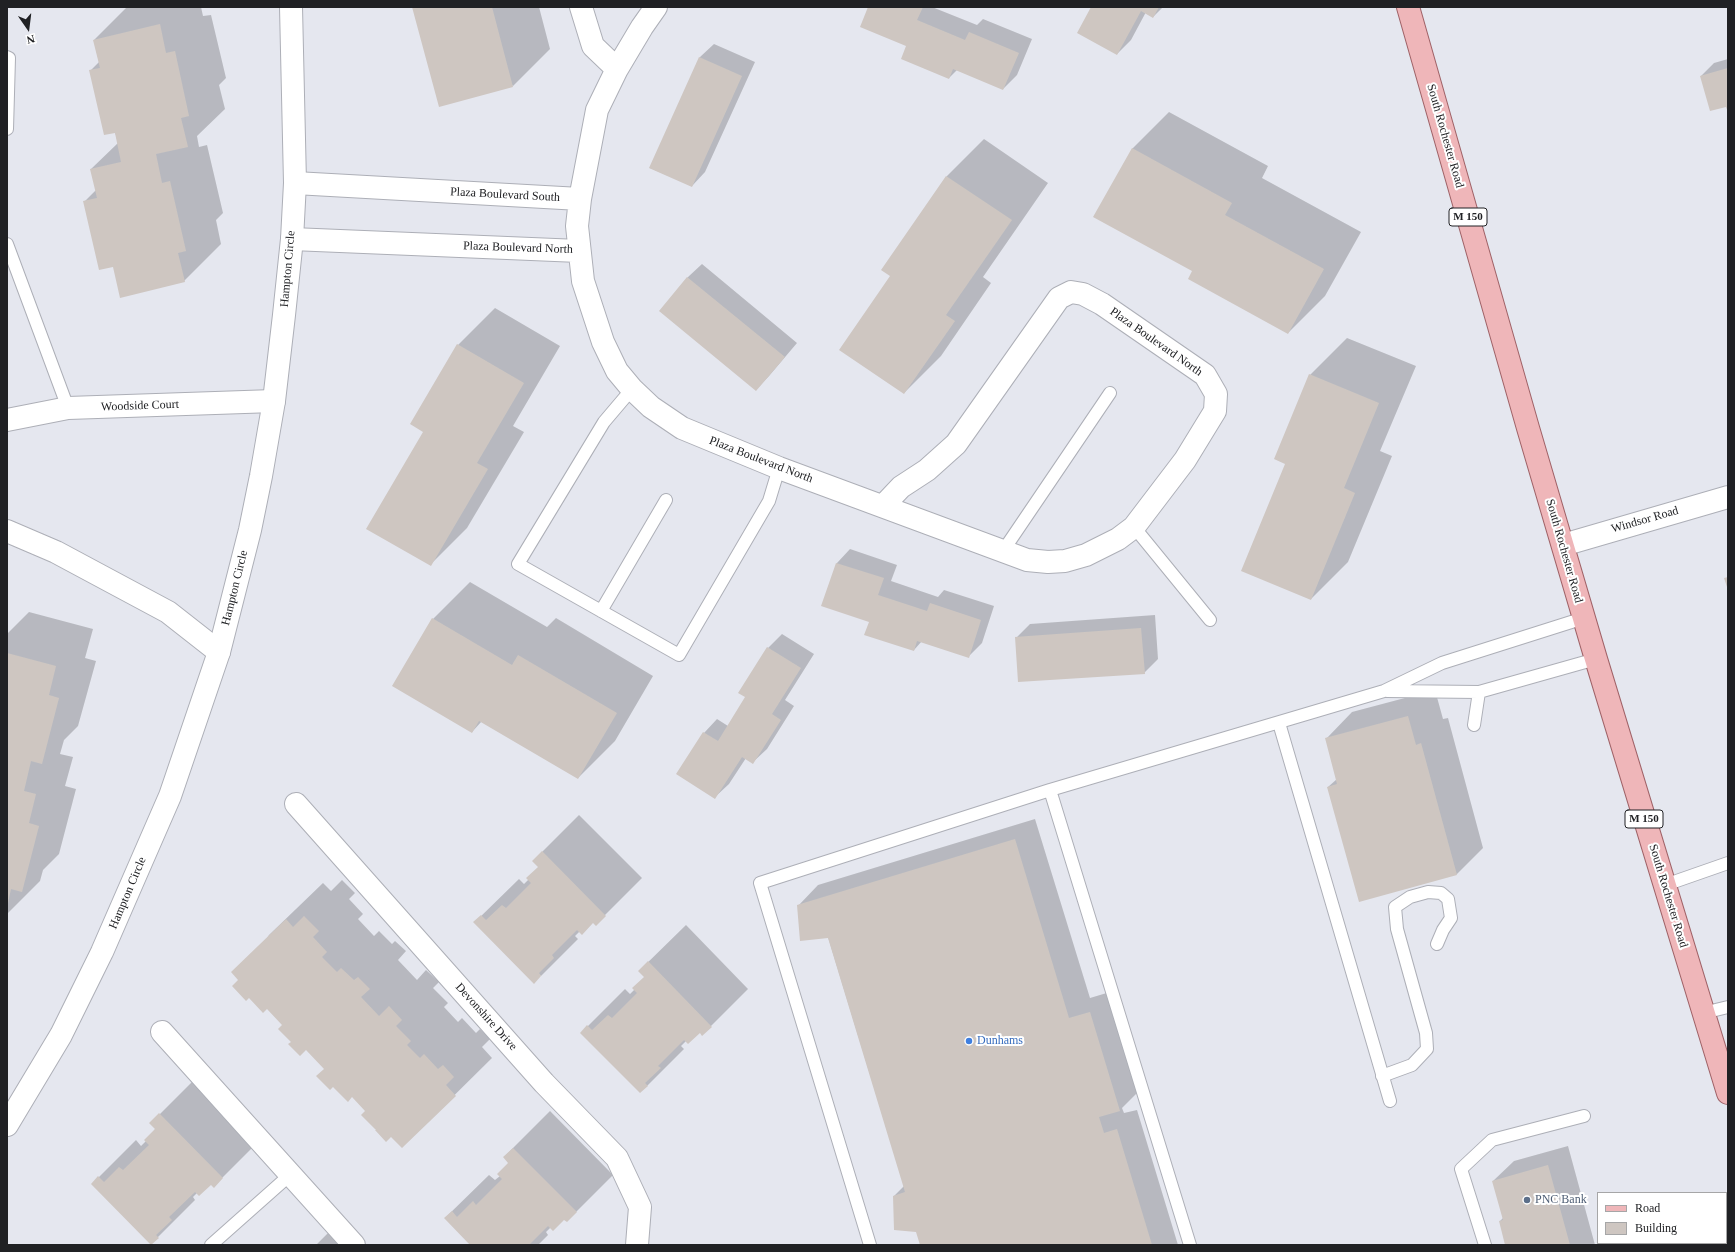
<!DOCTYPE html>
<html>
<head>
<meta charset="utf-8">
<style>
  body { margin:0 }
  #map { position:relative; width:1735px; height:1252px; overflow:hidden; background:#e5e7ef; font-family:Georgia,serif }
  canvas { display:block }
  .frame { position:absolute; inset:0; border:8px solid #202124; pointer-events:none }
  .legend { position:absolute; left:1597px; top:1192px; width:130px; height:52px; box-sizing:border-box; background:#fff; border:1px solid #a6a6a7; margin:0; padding:5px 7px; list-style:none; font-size:12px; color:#202124 }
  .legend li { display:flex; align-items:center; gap:8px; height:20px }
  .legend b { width:20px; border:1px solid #a6a6a7 }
  .north { position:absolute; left:8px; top:8px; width:40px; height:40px; -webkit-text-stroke:3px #fff; paint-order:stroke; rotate:166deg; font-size:11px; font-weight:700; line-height:16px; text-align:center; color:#202124 }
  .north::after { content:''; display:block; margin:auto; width:14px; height:18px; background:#202124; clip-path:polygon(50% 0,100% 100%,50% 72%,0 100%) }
</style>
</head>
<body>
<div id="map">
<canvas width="1735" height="1252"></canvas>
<div class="frame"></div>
<ul class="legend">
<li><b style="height:5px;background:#efb6b9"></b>Road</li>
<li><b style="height:11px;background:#cec6c1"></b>Building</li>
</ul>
<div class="north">N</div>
</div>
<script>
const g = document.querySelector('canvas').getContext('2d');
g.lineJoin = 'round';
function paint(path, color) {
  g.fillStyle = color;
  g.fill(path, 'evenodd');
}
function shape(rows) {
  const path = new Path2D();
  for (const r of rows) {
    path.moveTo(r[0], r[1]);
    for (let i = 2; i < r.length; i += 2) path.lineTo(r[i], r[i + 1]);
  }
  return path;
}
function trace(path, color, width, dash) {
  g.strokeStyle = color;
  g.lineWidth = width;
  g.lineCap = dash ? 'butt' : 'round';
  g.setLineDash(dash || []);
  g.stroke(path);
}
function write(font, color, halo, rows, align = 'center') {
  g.font = font + ' Georgia,serif';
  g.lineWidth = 4;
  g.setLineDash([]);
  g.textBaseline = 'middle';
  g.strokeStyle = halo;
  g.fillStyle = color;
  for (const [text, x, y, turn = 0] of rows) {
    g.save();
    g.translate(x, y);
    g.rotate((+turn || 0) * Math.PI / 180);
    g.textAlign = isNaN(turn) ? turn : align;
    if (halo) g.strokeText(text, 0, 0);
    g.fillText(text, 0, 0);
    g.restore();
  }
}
paint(shape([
  [127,7,201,7,203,16,211,15,226,78,219,85,225,109,197,136,199,147,207,145,223,213,216,220,221,244,184,281,114,266,84,202,96,190,91,169,118,143,115,132,90,71,99,62,94,40],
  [413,7,539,7,550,49,513,86],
  [869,7,932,7,977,25,983,19,1032,39,1017,75,1003,89,957,70,949,78,908,46],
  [1092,7,1163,7,1153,17,1146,12,1131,40,1117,54],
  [714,44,755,62,705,172,692,186,650,168,700,57],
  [1728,59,1728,110,1727,106,1701,76,1714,63],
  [1169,112,1268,166,1262,178,1361,232,1325,296,1288,333,1194,271,1132,149],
  [984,139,1048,183,983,277,991,283,941,356,904,393,892,276,882,270,947,176],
  [702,264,797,343,769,376,756,390,660,311,688,277],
  [495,308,560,346,513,426,524,432,467,528,430,565,425,431,411,424,458,345],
  [1347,338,1416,366,1380,451,1392,456,1348,562,1311,599,1287,463,1310,375],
  [850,549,897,565,891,581,938,597,944,590,994,606,982,643,968,657,922,641,914,650,870,621,823,606,837,563],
  [470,582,547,627,556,618,653,676,615,741,578,778,482,721,472,732,433,619],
  [29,612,93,629,85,658,96,661,78,726,64,740,60,754,73,757,65,786,76,789,59,854,43,870,40,881,7,914,7,634],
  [1155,615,1158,659,1144,673,1016,638,1030,624],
  [782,634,814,654,785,700,794,706,767,749,753,762,746,758,729,784,715,797,704,733,717,719,728,726,747,697,768,648],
  [1435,690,1443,719,1448,718,1483,848,1457,874,1360,901,1328,787,1337,779,1326,739,1352,712],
  [579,815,642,878,596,924,593,922,580,931,575,936,578,939,541,976,475,922,519,879,524,884,529,879,539,867,533,861],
  [1035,819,1090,998,1110,992,1140,1090,1122,1108,1124,1113,1137,1110,1178,1245,921,1245,917,1231,894,1196,904,1186,828,937,798,906,818,885],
  [342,880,355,893,349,899,363,914,358,919,374,936,379,931,392,944,395,941,406,951,398,960,417,980,426,970,439,982,433,988,448,1003,444,1007,458,1022,462,1018,476,1033,480,1029,490,1039,482,1047,492,1058,402,1147,352,1096,333,1085,325,1068,306,1049,292,1042,283,1025,240,980,269,935,323,883,331,891],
  [686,925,748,989,702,1035,700,1032,686,1041,681,1046,684,1049,647,1086,581,1033,625,989,630,994,635,989,645,977,639,971],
  [197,1077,260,1140,214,1186,211,1183,197,1193,193,1197,195,1200,151,1244,92,1184,136,1140,141,1146,146,1141,156,1128,151,1123],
  [550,1111,613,1175,567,1221,564,1218,551,1227,546,1232,548,1235,538,1245,472,1245,445,1218,489,1175,495,1180,500,1176,510,1163,504,1157],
  [1568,1146,1595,1245,1506,1245,1500,1221,1503,1218,1493,1181,1514,1161],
  [329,1232,360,1245,316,1245]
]), '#0003');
paint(shape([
  [412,7,492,7,513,87,439,107],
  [868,7,923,7,917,20,965,40,969,32,1019,53,1003,90,953,69,949,79,901,59,906,46,860,27],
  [1091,7,1159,7,1153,18,1141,11,1117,55,1077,33],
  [160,24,166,53,175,51,189,116,181,118,188,147,156,154,162,183,170,181,186,251,178,253,185,282,120,298,113,267,99,270,83,201,97,198,90,169,121,162,115,133,104,135,89,70,100,68,93,40],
  [699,57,742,76,692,187,649,168],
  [1728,68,1728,112,1726,107,1710,111,1700,76],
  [1132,148,1232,203,1225,215,1324,269,1288,334,1188,279,1192,271,1093,217],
  [946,176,1012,220,946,315,955,321,904,394,839,350,890,276,881,270],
  [687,277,785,357,756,391,659,311],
  [457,344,524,383,477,463,488,469,431,566,366,529,423,432,410,424],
  [1309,374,1379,403,1344,488,1355,493,1311,600,1241,571,1285,464,1274,459],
  [836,563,884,578,878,595,927,611,930,603,981,620,969,658,917,641,914,651,864,635,869,622,821,606],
  [1728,577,1728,590,1724,578],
  [432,618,512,665,518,655,617,713,578,779,479,721,472,733,392,686],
  [1141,628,1145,674,1018,682,1015,637],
  [767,647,801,668,772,714,781,720,753,764,742,757,715,799,676,774,703,732,718,741,745,697,738,693],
  [7,653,56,666,49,695,59,698,42,764,31,761,24,791,36,794,29,823,39,826,22,892,11,889,8,903],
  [1408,716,1416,745,1421,743,1457,875,1359,902,1327,787,1337,784,1325,738],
  [1015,839,1069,1018,1090,1012,1120,1111,1099,1117,1104,1133,1117,1129,1152,1245,920,1245,916,1232,894,1230,893,1196,905,1192,828,938,800,941,797,905],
  [542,851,606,916,596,926,593,923,582,935,577,930,552,955,554,958,539,973,541,976,534,984,473,922,481,915,486,920,502,905,506,908,531,883,526,878,538,867,532,861],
  [304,916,319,931,313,937,327,952,322,957,337,972,341,968,354,980,358,977,370,989,361,997,379,1016,389,1006,402,1020,396,1026,411,1041,407,1045,420,1058,424,1054,438,1069,443,1065,454,1077,446,1085,456,1096,402,1148,391,1137,386,1142,375,1130,376,1130,361,1115,365,1111,352,1097,348,1102,333,1087,330,1090,316,1076,324,1069,306,1050,300,1056,288,1044,291,1042,278,1029,282,1025,267,1009,263,1013,249,998,246,1001,232,986,238,980,231,972,286,919,293,927],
  [648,961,712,1027,702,1036,700,1033,688,1044,684,1040,658,1066,661,1068,645,1083,648,1086,640,1093,580,1033,587,1025,592,1030,608,1015,612,1018,637,993,632,988,644,977,638,971],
  [159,1113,223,1178,214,1188,211,1185,199,1196,195,1192,169,1217,172,1220,156,1235,159,1238,151,1245,91,1184,98,1176,104,1182,119,1167,123,1170,149,1145,144,1140,155,1129,149,1123],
  [513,1148,577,1212,567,1222,564,1220,553,1231,548,1226,529,1245,470,1245,444,1218,452,1211,457,1217,473,1201,476,1205,502,1179,497,1174,508,1163,503,1157],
  [1548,1165,1570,1245,1505,1245,1499,1221,1503,1220,1492,1181]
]), '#cec6c1');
const lane = shape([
  [7,57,9,58,7,129],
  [7,244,68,408],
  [632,389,604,422,518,564,679,655,769,501,779,468],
  [1134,527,1210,620],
  [1003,551,1110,393],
  [601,611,666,500],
  [1387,691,1479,692,1596,659],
  [1279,723,1390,1101],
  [1474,725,1479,692],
  [1050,790,1190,1245],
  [1665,885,1728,863],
  [1703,1013,1728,1007],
  [1382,1076,1412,1065,1427,1049,1426,1033,1397,929,1395,907,1410,897,1428,892,1441,893,1448,899,1451,918,1443,930,1437,944],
  [211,1245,291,1174],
  [870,1245,760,883,1050,790,1384,691,1442,663,1584,618],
  [1485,1245,1461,1169,1492,1140,1584,1116]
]);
const street = shape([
  [581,7,593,46,617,69],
  [656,7,642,27,617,69,597,110,580,199,577,226,583,281,603,342,617,371,632,389,651,407,682,428,779,468,1027,560,1048,562,1065,561,1086,555,1118,539,1134,527,1185,460,1215,411,1216,394,1205,375,1102,304,1083,294,1071,292,1059,298,956,444,927,470,901,487,883,506],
  [295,183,580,199],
  [292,239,579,251],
  [7,420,68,408,274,401],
  [7,531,56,552,168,612,219,652],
  [1563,545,1728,497],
  [296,804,544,1083,617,1158,640,1207,637,1245],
  [162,1032,354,1245]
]);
const secondary = shape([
  [7,1125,61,1035,102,952,170,796,219,652,250,530,261,476,274,401,284,315,292,239,295,183,291,7]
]);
const primary = shape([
  [1408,7,1528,428,1596,659,1728,1093]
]);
trace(lane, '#adafb7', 14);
trace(street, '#adafb7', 24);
trace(secondary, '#adafb7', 24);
trace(primary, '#9f6267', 24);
trace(lane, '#fff', 12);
trace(street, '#fff', 22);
trace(secondary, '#fff', 22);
trace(primary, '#efb6b9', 22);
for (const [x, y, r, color] of [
  [969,1041,4,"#3f7fe0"],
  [1527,1200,4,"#5c6f8a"]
]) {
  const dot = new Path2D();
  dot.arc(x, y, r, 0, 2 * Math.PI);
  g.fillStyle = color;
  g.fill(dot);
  trace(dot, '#fff', 1.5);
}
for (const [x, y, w] of [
  [1468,217,38],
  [1644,819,38]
]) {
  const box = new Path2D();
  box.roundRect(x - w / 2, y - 9, w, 18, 3);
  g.fillStyle = '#fff';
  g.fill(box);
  trace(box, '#202124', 1);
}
write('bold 11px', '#202124', null, [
  ["M 150",1468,217],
  ["M 150",1644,819]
]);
write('12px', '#202124', '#fff', [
  ["South Rochester Road",1445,136,74],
  ["Plaza Boulevard South",505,195,3],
  ["Plaza Boulevard North",518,248,2],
  ["Hampton Circle",288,269,-85],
  ["Plaza Boulevard North",1156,342,35],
  ["Woodside Court",140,406,-2],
  ["Plaza Boulevard North",761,460,21],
  ["Windsor Road",1645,520,-16],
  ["South Rochester Road",1564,551,74],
  ["Hampton Circle",235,588,-76],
  ["Hampton Circle",128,893,-67],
  ["South Rochester Road",1668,896,73],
  ["Devonshire Drive",486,1017,48]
]);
write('12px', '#366cbe', '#fff', [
  ["Dunhams",977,1041]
], 'left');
write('12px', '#4e5e75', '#fff', [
  ["PNC Bank",1535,1200]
], 'left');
</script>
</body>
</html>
